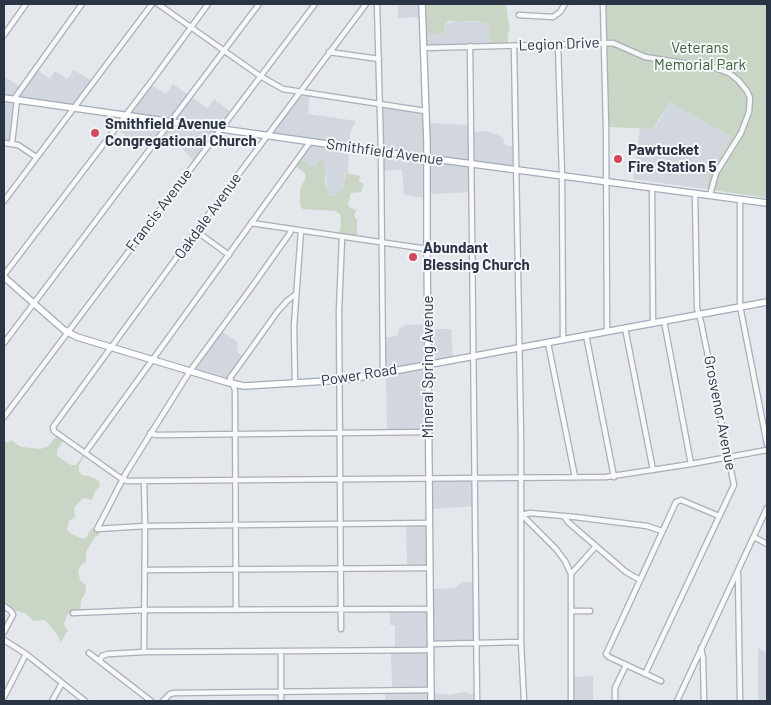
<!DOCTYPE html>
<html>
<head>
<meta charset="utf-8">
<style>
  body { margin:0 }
  #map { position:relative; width:771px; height:705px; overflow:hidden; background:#e4e7ec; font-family:Barlow,sans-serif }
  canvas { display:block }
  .frame { position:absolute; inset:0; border:5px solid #2b3445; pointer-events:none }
</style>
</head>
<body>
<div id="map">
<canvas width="771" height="705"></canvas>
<div class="frame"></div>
</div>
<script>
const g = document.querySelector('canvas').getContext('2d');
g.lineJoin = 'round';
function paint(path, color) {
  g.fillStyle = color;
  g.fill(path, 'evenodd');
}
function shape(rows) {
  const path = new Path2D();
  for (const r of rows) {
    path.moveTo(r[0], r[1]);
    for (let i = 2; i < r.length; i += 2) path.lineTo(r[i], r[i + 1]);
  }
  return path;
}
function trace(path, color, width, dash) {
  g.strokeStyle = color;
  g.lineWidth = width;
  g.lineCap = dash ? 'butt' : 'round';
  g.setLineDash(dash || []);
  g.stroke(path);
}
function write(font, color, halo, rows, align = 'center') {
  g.font = font + ' Barlow,sans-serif';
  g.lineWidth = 4;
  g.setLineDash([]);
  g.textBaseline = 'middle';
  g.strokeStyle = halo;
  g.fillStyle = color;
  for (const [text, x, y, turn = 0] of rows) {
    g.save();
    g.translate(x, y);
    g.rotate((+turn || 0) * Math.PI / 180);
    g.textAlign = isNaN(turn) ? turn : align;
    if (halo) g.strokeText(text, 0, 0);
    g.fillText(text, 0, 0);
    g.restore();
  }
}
paint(shape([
  [398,4,422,4,422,17,398,18],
  [462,20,473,22,479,21,488,24,491,46,424,47,423,35,444,33,447,23],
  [36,69,50,79,55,71,67,79,74,70,94,82,75,108,18,101,15,142,4,142,4,76,22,88],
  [150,84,166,94,173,84,207,108,214,99,232,113,194,162,182,148,175,147,171,148,168,147,169,140,161,135,149,150,133,136,130,139,116,128],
  [299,93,310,94,308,114,356,121,350,133,348,173,345,173,343,189,336,196,328,195,326,188,326,178,320,157,316,166,308,164,300,158,311,142,269,135],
  [670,102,733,136,709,173,706,189,633,179,640,128,653,129,660,120],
  [380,104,425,110,426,123,471,125,472,132,486,131,498,135,503,138,504,144,508,146,517,146,518,167,473,164,473,192,428,194,427,197,417,197,404,195,402,169,383,171],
  [428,324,430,329,451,329,453,360,430,364,429,432,387,433,386,373,384,372,384,338,397,336,399,330,405,325],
  [221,331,236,341,238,345,237,352,246,358,232,379,233,383,191,370],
  [431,478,477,479,476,506,431,509],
  [430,523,430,568,407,567,406,524],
  [463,582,477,582,478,643,433,644,433,693,450,695,464,692,470,694,478,693,479,701,385,701,385,691,392,689,391,651,395,649,395,625,390,625,390,609,431,609,432,589,455,588],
  [758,648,767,653,767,701,758,701],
  [593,676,593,701,572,701,573,677]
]), '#d2d6de');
paint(shape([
  [422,4,506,4,508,20,510,27,508,35,508,45,491,46,488,24,479,21,449,21,446,23,444,31,445,33,423,35],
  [605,4,767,4,767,198,706,189,709,173,732,137,670,102,653,129,609,127],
  [321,156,325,169,325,184,328,195,336,196,338,192,343,189,346,173,360,176,359,181,364,184,361,192,351,193,348,203,349,207,356,210,354,216,357,220,357,239,339,236,341,223,340,214,335,211,303,209,300,206,300,189,306,177,305,173,295,166,300,158,308,164,316,166],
  [58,434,65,438,57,450,57,456,71,465,76,465,85,452,86,453,79,465,79,471,82,475,89,476,98,480,100,486,95,491,92,500,83,498,75,507,74,513,76,516,69,521,67,530,70,533,83,539,86,538,91,529,99,526,102,526,99,535,95,537,86,552,86,562,82,564,78,570,80,580,86,585,85,594,81,600,80,611,68,613,64,624,65,627,68,630,61,642,56,633,45,620,32,621,31,618,24,613,17,611,13,613,4,607,4,442,9,442,11,440,21,447,40,449,48,446]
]), '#c9d6c5');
const minor = shape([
  [158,4,260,76,283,89,425,111],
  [366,4,196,231,53,427,54,431,119,477,127,481,606,477,691,464,767,450],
  [377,4,381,152,383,373],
  [603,4,606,127,607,331],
  [519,15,553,17,560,12,565,4],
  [4,35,26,4],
  [558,44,562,176,563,340],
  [470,46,477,701],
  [514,46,521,440,521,642,524,701],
  [424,48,613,43,645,57,715,68,729,73,738,80,747,91,750,98,749,112,741,133,716,173,710,195],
  [329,52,379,59],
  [14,99,82,4],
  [4,143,18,145,36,157],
  [12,143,17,100],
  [652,188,653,323],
  [740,199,740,306,767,444],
  [4,201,152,4],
  [251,223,427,249],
  [196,231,229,255],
  [4,275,154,78,208,4],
  [664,321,691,464],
  [625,328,653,470],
  [586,335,614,477],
  [4,343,259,4],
  [548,343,575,477],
  [295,384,294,326,301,231],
  [4,417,315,4],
  [150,433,156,435,428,432],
  [85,453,310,142],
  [144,481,145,526,144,652],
  [522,515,556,549,565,561,571,574,571,701],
  [522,515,530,513,575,517,647,526,662,531],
  [564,516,568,522,626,572,640,580],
  [97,529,126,473,190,371,251,288,290,233,291,230],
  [97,529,145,526,430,523],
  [754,537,767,544],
  [145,570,430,568],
  [738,573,740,701],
  [571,574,596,546],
  [4,606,11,611,13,615,4,632],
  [236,610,235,390,230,378,278,311,287,301,296,294],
  [571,611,590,611],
  [73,613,145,610,431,609],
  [341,629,339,311,342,237],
  [4,640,26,654,85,701],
  [430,644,521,642],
  [701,648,703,658,704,701],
  [281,651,281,701],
  [89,653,151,701],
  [100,660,102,656,108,654,144,652,430,650],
  [645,674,734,485,701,322,697,308,695,193],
  [661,681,609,657,606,654,607,652,676,502,681,500,719,516],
  [4,697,26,654],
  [52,701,62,683],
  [163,701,170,694,174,693,431,690],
  [615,701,615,688,626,665],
  [677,701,767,508]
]);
const major = shape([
  [422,4,427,143,427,249,431,701],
  [4,98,397,154,767,203],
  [4,277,64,330,77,337,226,382,244,386,345,380,767,302]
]);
trace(minor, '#a9aeb7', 7);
trace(major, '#a3abb8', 8);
trace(minor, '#f7f8fa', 4.5);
trace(major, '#fff', 5.5);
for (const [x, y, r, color] of [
  [95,133,5,"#d1495b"],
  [618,159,5,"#d1495b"],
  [413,257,5,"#d1495b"]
]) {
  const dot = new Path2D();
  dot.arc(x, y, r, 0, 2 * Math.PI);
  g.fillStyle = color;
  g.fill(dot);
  trace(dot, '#f4f6f9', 2);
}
write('15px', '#2b3445', '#f4f6f9', [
  ["Legion Drive",559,44,-2],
  ["Smithfield Avenue",385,152,8],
  ["Francis Avenue",159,210,-53],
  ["Oakdale Avenue",208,216,-54],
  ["Mineral Spring Avenue",428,367,-90],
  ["Power Road",359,375,-9],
  ["Grosvenor Avenue",720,413,79]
]);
write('15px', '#3f6138', '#f4f6f9', [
  ["Veterans",700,48],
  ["Memorial Park",700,65]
]);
write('bold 15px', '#2b3445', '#f4f6f9', [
  ["Smithfield Avenue",105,124],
  ["Congregational Church",105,141],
  ["Pawtucket",628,150],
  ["Fire Station 5",628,167],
  ["Abundant",423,248],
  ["Blessing Church",423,265]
], 'left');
</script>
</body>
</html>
